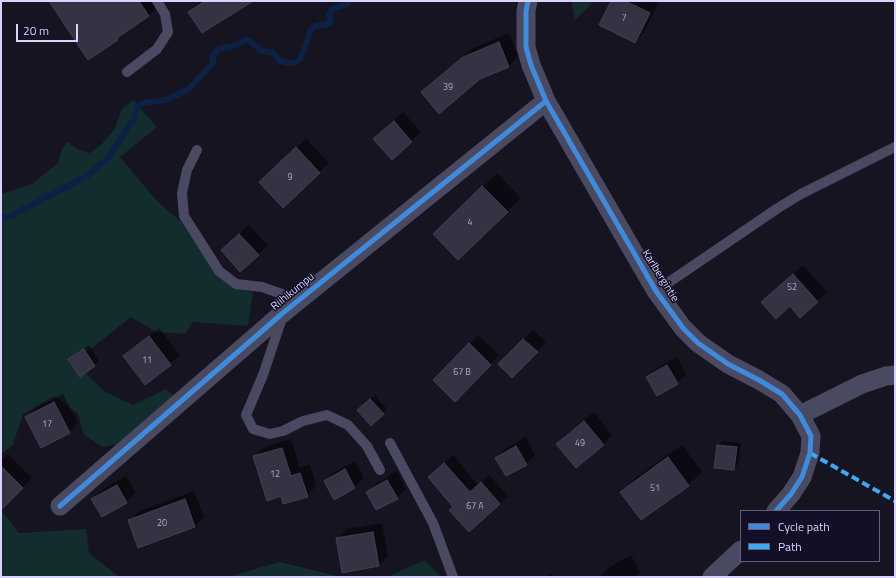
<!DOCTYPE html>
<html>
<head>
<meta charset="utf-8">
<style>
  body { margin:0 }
  #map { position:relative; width:896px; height:578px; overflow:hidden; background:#161421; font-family:"Titillium Web",sans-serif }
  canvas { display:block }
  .frame { position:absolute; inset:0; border:2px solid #d9d4ff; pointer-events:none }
  .legend { position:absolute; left:740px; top:510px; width:140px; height:52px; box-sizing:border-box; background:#130f26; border:1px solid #625e7d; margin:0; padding:5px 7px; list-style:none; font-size:12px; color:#d9d4ff }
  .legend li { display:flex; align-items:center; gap:8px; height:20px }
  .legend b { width:20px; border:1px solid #625e7d }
  .scale { position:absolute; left:16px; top:24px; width:62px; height:18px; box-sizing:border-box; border:2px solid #d9d4ff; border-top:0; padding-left:5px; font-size:12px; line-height:14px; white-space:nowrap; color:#d9d4ff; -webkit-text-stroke:3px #130f26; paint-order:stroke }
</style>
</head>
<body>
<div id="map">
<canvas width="896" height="578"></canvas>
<div class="frame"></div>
<ul class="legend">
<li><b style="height:5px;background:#408adc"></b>Cycle path</li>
<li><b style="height:5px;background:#3fa9f5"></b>Path</li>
</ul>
<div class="scale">20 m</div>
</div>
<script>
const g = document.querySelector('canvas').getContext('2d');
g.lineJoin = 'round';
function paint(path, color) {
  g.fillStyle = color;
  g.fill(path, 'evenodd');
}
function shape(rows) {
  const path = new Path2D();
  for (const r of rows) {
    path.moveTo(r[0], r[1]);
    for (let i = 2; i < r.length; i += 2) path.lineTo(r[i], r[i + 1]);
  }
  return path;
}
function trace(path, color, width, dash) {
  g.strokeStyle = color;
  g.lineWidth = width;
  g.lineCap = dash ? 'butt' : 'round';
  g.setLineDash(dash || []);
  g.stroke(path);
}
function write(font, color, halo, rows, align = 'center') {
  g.font = font + ' "Titillium Web",sans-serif';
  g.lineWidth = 3;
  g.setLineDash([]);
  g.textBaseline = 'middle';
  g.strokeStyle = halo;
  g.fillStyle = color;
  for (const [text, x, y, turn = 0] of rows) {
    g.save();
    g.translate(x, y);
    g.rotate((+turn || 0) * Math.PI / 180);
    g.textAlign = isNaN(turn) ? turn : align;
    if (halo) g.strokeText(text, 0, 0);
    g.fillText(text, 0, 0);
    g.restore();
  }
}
paint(shape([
  [571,1,593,1,588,8,575,20],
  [133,100,157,127,120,157,157,201,181,222,216,273,236,288,253,292,248,326,193,322,185,334,156,332,131,317,74,362,105,392,133,405,166,389,174,396,122,443,103,447,84,435,78,414,54,396,23,414,13,445,1,454,1,194,32,184,58,163,62,148,68,142,77,149,90,153,102,144,115,128,122,109],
  [1,510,19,533,86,529,89,553,119,577,1,577],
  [424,560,441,577,388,577],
  [280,562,341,577,228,577]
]), '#132c2d');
paint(shape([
  [50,1,163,1,149,15,125,31,117,39],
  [200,1,251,1,189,12],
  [612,1,652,1,658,4,644,32,635,42],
  [509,33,518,56,509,66,480,78,422,92,473,48],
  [403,112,421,132,392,159,384,130],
  [306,139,329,163,283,207,269,173],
  [497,173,521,198,507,212,448,220],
  [249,225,267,245,258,255,222,250],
  [803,265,827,292,800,316,790,305,771,293],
  [159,328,180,355,170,364,124,356,134,347],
  [533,330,546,342,512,377,499,364],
  [478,335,499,355,455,400,434,380],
  [89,345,99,361,80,375,70,359],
  [677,357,686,374,677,383,647,377,657,368],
  [63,394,78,423,69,432,26,418,36,408],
  [375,395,387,409,371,424,363,406],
  [594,412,612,435,603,445,557,444,566,434],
  [526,437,535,455,526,464,496,458,506,448],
  [291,439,300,468,310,464,316,486,307,496,282,495,255,456,264,447],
  [722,441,741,443,738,464,734,469,718,446],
  [682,445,702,472,688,485,622,492,635,478],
  [8,454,32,478,9,502,1,494,1,460],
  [453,455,478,485,489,475,508,496,500,504,454,507,429,477],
  [355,461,364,478,355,487,335,498,325,481,334,472],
  [397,471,406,489,397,498,368,492,377,483],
  [126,476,136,493,126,502,102,516,93,499,102,490],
  [194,491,204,517,195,526,129,521,139,511],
  [382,523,388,556,379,565,337,539,347,529],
  [631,555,640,572,636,577,602,577,601,575,611,566],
  [551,574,553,577,545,577]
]), '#0007');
trace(shape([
  [1,219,11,216,87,176,109,157,129,125,134,119,138,106,144,103,166,100,189,89,213,63,213,56,219,49,231,47,246,40,250,41,260,50,273,53,280,61,289,63,296,62,301,58,310,31,315,26,328,24,331,22,329,15,332,9,347,4,349,1]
]), '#0d2144', 6);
const building = shape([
  [49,1,139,1,149,16,117,38,118,40,88,60,49,1],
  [205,1,253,1,202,33,188,12,205,1],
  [611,1,625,1,650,13,635,43,599,25,611,1],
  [499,42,509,67,480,79,439,114,421,92,463,57,499,42],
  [394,121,412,142,392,160,373,139,394,121],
  [296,147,320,173,283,208,259,182,296,147],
  [482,186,508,212,458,260,433,234,482,186],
  [239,234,259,255,240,272,221,250,239,234],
  [793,274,818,302,800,318,790,306,776,319,761,302,793,274],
  [149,336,171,365,145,385,123,356,149,336],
  [523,339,538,352,512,378,498,364,523,339],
  [469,343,491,365,455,402,433,380,469,343],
  [84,349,95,366,80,377,68,359,84,349],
  [667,365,678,384,657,396,646,377,667,365],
  [370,399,384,414,371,426,357,410,370,399],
  [54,402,70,433,41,448,25,417,54,402],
  [584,421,604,445,576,468,556,444,584,421],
  [717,445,737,447,734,470,714,468,717,445],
  [516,446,527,465,506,476,495,458,516,446],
  [282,448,291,476,300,473,308,497,283,504,281,496,267,501,253,456,282,448],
  [668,457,689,486,641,520,620,492,668,457],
  [444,463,470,492,481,482,500,504,469,532,449,510,453,507,428,477,444,463],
  [1,466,23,488,1,510,1,466],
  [345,469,355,488,334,500,324,481,345,469],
  [387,480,398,499,376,510,366,492,387,480],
  [117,485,127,503,102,517,91,499,117,485],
  [185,499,195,527,138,548,128,520,185,499],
  [373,532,379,566,342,573,336,538,373,532]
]);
paint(building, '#343243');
trace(building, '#433f54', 1);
trace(shape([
  [127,72,157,49,168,32,165,14,157,1],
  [197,150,187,170,182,193,184,216,219,271,236,284,262,287,282,294,284,312,263,375,246,415,253,429,270,434,283,431,303,421,327,415,348,425,367,446,380,470],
  [656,291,778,208,801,194,895,147],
  [390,443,433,523,453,577]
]), '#4a4962', 10);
trace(shape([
  [528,1,526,11,526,47,531,65,546,101,656,291,683,328,698,343,728,364,759,380,782,394,800,415,811,436,810,453,802,477,791,494,776,511],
  [800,415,862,384,886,376,895,375],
  [60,506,284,312,546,101],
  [712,577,741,550]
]), '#4a4962', 19);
trace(shape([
  [810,453,895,501]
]), '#3fa9f5', 4, [8, 4]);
trace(shape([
  [528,1,526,11,526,47,531,65,546,101,656,291,683,328,698,343,728,364,759,380,782,394,800,415,811,436,810,453,802,477,791,494,776,511],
  [60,506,284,312,546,101]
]), '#408adc', 5);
write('9px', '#b0acd0', null, [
  ["7",624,19],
  ["39",448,88],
  ["9",290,178],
  ["4",470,223],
  ["52",792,288],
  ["11",147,361],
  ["67 B",462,373],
  ["17",47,425],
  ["49",580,444],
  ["12",275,475],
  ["51",655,489],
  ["67 A",475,507],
  ["20",162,524]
]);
write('11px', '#d9d4ff', '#130f26', [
  ["Karlbergintie",660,276,58],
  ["Riihikumpu",293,292,-39]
]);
</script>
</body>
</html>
